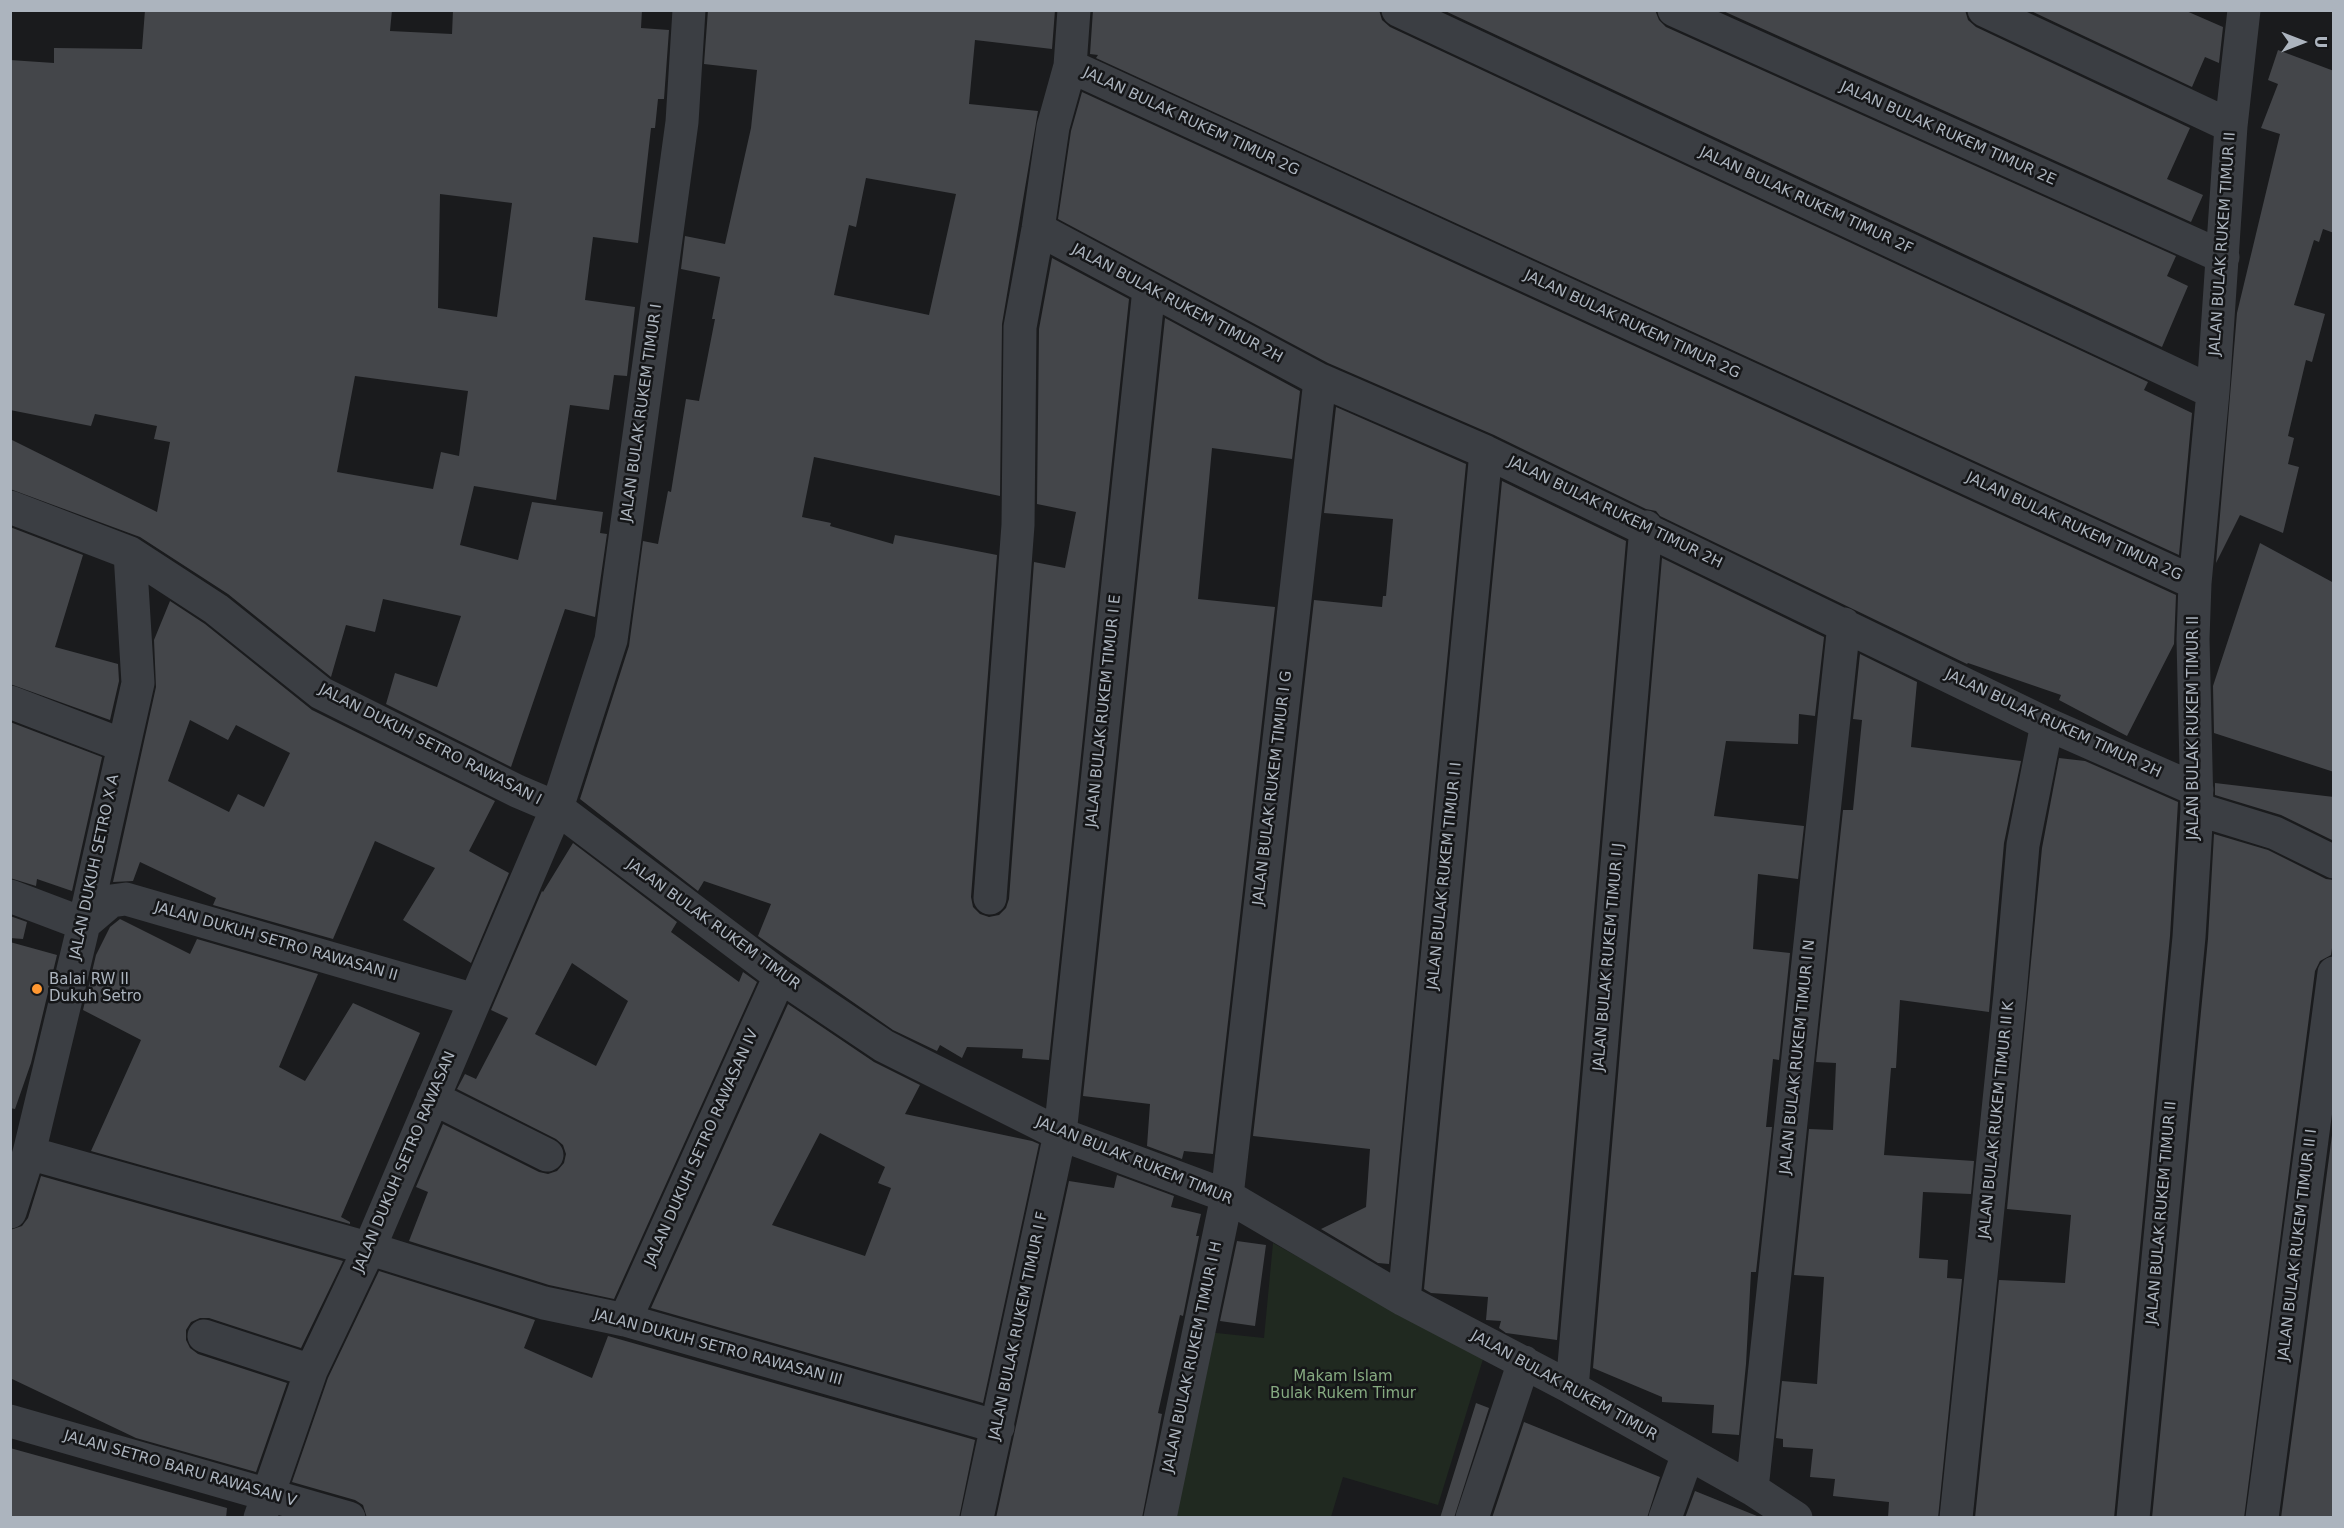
<!DOCTYPE html>
<html>
<head>
<meta charset="utf-8">
<style>
  body { margin:0 }
  #map { position:relative; width:2344px; height:1528px; overflow:hidden; background:#1a1b1d; font-family:"DejaVu Sans",sans-serif }
  canvas { display:block }
  .frame { position:absolute; inset:0; border:12px solid #acb4be; pointer-events:none }
  .north { position:absolute; left:2272px; top:12px; width:60px; height:60px; -webkit-text-stroke:4px #151618; paint-order:stroke; rotate:90deg; font-size:16px; font-weight:700; line-height:24px; text-align:center; color:#acb4be }
  .north::after { content:''; display:block; margin:auto; width:21px; height:27px; background:#acb4be; clip-path:polygon(50% 0,100% 100%,50% 72%,0 100%) }
</style>
</head>
<body>
<div id="map">
<canvas width="2344" height="1528"></canvas>
<div class="frame"></div>
<div class="north">U</div>
</div>
<script>
const g = document.querySelector('canvas').getContext('2d');
g.lineJoin = 'round';
function paint(path, color) {
  g.fillStyle = color;
  g.fill(path, 'evenodd');
}
function shape(rows) {
  const path = new Path2D();
  for (const r of rows) {
    path.moveTo(r[0], r[1]);
    for (let i = 2; i < r.length; i += 2) path.lineTo(r[i], r[i + 1]);
  }
  return path;
}
function trace(path, color, width, dash) {
  g.strokeStyle = color;
  g.lineWidth = width;
  g.lineCap = dash ? 'butt' : 'round';
  g.setLineDash(dash || []);
  g.stroke(path);
}
function write(font, color, halo, rows, align = 'center') {
  g.font = font + ' "DejaVu Sans",sans-serif';
  g.lineWidth = 5;
  g.setLineDash([]);
  g.textBaseline = 'middle';
  g.strokeStyle = halo;
  g.fillStyle = color;
  for (const [text, x, y, turn = 0] of rows) {
    g.save();
    g.translate(x, y);
    g.rotate((+turn || 0) * Math.PI / 180);
    g.textAlign = isNaN(turn) ? turn : align;
    if (halo) g.strokeText(text, 0, 0);
    g.fillText(text, 0, 0);
    g.restore();
  }
}
paint(shape([
  [1273,1243,1483,1359,1438,1505,1343,1477,1331,1517,1169,1518,1207,1332,1264,1338]
]), '#202920');
paint(shape([
  [145,10,392,10,390,31,452,34,453,10,642,10,641,28,669,30,664,99,658,99,655,128,651,128,638,243,593,237,585,300,635,307,627,376,614,375,609,410,570,405,556,500,474,486,460,545,518,560,532,502,603,512,600,533,607,534,595,617,565,609,511,767,386,704,395,673,437,687,461,616,383,599,375,632,346,625,331,677,228,594,140,537,10,489,10,439,157,512,170,442,154,439,157,426,95,414,91,426,10,410,10,60,54,63,54,48,142,49],
  [440,194,512,203,497,317,438,308],
  [355,376,468,391,459,456,441,452,433,489,337,472],
  [708,10,1055,10,1052,49,975,40,969,104,1038,111,1002,324,1000,496,814,457,802,517,831,523,830,526,893,544,895,535,997,555,971,897,973,907,980,914,989,917,999,915,1006,908,1009,899,1034,562,1065,568,1076,512,1037,504,1039,329,1052,258,1129,299,1049,1060,1022,1058,1023,1049,967,1047,962,1058,940,1045,937,1051,893,1030,758,936,771,904,704,881,698,891,580,799,629,646,643,541,658,544,668,491,671,492,686,399,699,401,715,319,712,319,720,277,681,269,685,236,725,244,751,128,757,70,704,64],
  [866,178,956,194,929,315,834,295,849,225,856,227],
  [1093,10,1379,10,1382,20,1390,27,2148,382,2144,390,2192,413,2179,555,1096,58,1098,55,1090,54],
  [1443,10,1655,10,1659,20,1666,27,2176,256,2167,276,2188,286,2162,347],
  [1721,10,1965,10,1968,20,1976,27,2190,128,2167,179,2203,195,2191,222],
  [2029,10,2184,10,2223,27,2219,63,2205,57,2192,87],
  [2278,50,2334,71,2334,233,2323,229,2319,242,2314,240,2294,305,2325,314,2312,362,2306,360,2288,436,2294,438,2288,464,2299,467,2283,533,2240,515,2216,563,2237,313,2280,134,2261,128,2278,84,2268,80],
  [1082,92,2176,595,2174,644,2127,736,2059,700,2061,695,1968,663,1967,664,1660,516,1656,511,1646,509,1494,435,1328,363,1058,219,1071,131],
  [1165,318,1300,391,1292,459,1212,448,1198,599,1275,607,1213,1154,1184,1151,1182,1159,1147,1146,1150,1104,1083,1096],
  [1336,407,1466,464,1389,1264,1378,1263,1321,1229,1366,1207,1370,1149,1253,1136,1314,600,1382,607,1383,596,1386,596,1393,519,1324,513],
  [1502,481,1626,541,1557,1340,1506,1333,1499,1328,1501,1321,1486,1320,1488,1297,1431,1293,1424,1289],
  [10,527,83,555,55,647,118,664,119,681,110,720,10,684],
  [2260,543,2334,583,2334,772,2214,733,2213,686],
  [1662,558,1824,637,1815,716,1799,714,1798,744,1726,741,1714,816,1804,826,1798,879,1758,874,1753,949,1790,953,1779,1060,1773,1059,1766,1127,1772,1127,1756,1272,1751,1272,1746,1364,1739,1435,1712,1433,1714,1405,1662,1402,1662,1397,1593,1368],
  [170,601,205,624,312,710,495,801,469,851,509,873,471,963,403,920,435,868,375,841,333,939,213,905,216,898,140,862,133,881,113,882,156,687,154,640],
  [190,720,228,740,236,725,290,753,264,807,238,794,229,812,168,781],
  [1860,654,1917,682,1911,747,2021,761,2004,843,1989,1012,1900,1000,1896,1068,1891,1068,1884,1155,1974,1161,1971,1194,1923,1192,1919,1258,1948,1260,1947,1278,1962,1279,1938,1518,1888,1518,1889,1502,1833,1496,1835,1479,1810,1477,1813,1449,1783,1447,1783,1439,1776,1438,1782,1381,1817,1384,1824,1277,1794,1275,1809,1129,1833,1130,1836,1063,1816,1062,1843,810,1853,810,1862,720,1853,719],
  [10,722,102,757,72,891,37,879,36,886,10,878],
  [2059,758,2085,761,2178,802,2170,936,2114,1518,1975,1518,1999,1280,2065,1283,2071,1215,2007,1209,2042,848],
  [2215,783,2334,797,2334,841,2281,815,2215,795],
  [2214,834,2268,850,2326,879,2334,880,2334,934,2331,955,2320,961,2315,971,2244,1518,2152,1518,2208,939],
  [573,843,677,922,671,932,739,982,743,972,757,982,614,1299,549,1285,409,1241,428,1192,416,1187,443,1124,539,1172,548,1174,557,1171,564,1163,566,1154,563,1145,556,1139,457,1089,465,1074,476,1079,508,1018,491,1010,542,891,543,892],
  [572,963,628,1001,596,1066,535,1034],
  [10,916,27,922,23,939,10,938],
  [120,919,190,954,197,939,318,974,279,1067,305,1081,353,1003,420,1033,341,1217,350,1222,350,1224,91,1151,141,1040,83,1010,96,955,110,927],
  [10,942,57,955,31,1063,15,1109,10,1108],
  [788,1004,874,1062,920,1085,905,1114,1032,1141,1039,1144,983,1403,651,1308],
  [820,1133,885,1167,878,1183,891,1188,865,1256,772,1225],
  [2334,1120,2334,1518,2281,1518],
  [1117,1175,1174,1196,1171,1207,1201,1214,1196,1236,1199,1236,1183,1316,1180,1315,1158,1413,1162,1414,1142,1518,996,1518,1069,1181,1114,1188],
  [41,1176,343,1261,301,1348,209,1318,200,1318,191,1322,186,1330,186,1340,190,1348,198,1354,287,1383,256,1472,136,1438,10,1378,10,1230,22,1226,28,1218],
  [1237,1241,1266,1245,1255,1326,1220,1321],
  [379,1271,535,1320,524,1348,592,1378,608,1336,975,1440,959,1518,367,1518,363,1505,355,1500,292,1482,328,1378],
  [1476,1403,1489,1408,1454,1518,1440,1518],
  [1524,1422,1660,1477,1647,1518,1492,1518],
  [10,1448,227,1508,226,1518,10,1518],
  [1695,1491,1757,1516,1757,1518,1685,1518]
]), '#44464a');
trace(shape([
  [1398,10,2213,392],
  [1674,10,2223,257],
  [1984,10,2231,126],
  [1070,66,2195,583],
  [1038,229,1320,380,1486,452,2047,724,2197,790],
  [10,507,130,553,216,609,321,693,517,791,557,808,780,976,884,1046,1060,1134,1227,1196,1404,1300,1572,1388,1752,1489,1796,1518],
  [10,702,122,745],
  [2197,809,2275,833,2334,862],
  [10,896,84,924,111,901,126,899,475,1000],
  [990,898,1018,525,1020,327,1038,229,1053,127,1070,66,1074,10],
  [433,1098,547,1155],
  [29,1153,374,1250,544,1303,625,1320,998,1427],
  [10,1212,29,1153,84,924,138,683,130,553],
  [1404,1300,1486,452],
  [625,1320,780,976],
  [204,1336,311,1371],
  [1572,1388,1646,527],
  [10,1421,349,1518],
  [1752,1489,1844,624],
  [260,1518,311,1371,369,1249,557,808,611,640,682,122,689,10],
  [977,1518,1060,1134,1149,289],
  [1160,1518,1227,1196,1320,380],
  [1472,1518,1524,1362],
  [1665,1518,1688,1454],
  [1956,1518,2010,994,2023,845,2047,724],
  [2133,1518,2189,937,2197,809,2193,639,2195,583,2213,392,2231,126,2244,10],
  [2262,1518,2334,973]
]), '#3b3e43', 33);
for (const [x, y, r, color] of [
  [37,989,6,"#ff9731"]
]) {
  const dot = new Path2D();
  dot.arc(x, y, r, 0, 2 * Math.PI);
  g.fillStyle = color;
  g.fill(dot);
  trace(dot, '#151618', 2);
}
write('15px', '#acb4be', '#151618', [
  ["JALAN BULAK RUKEM TIMUR 2G",1191,122,25],
  ["JALAN BULAK RUKEM TIMUR 2E",1948,134,24],
  ["JALAN BULAK RUKEM TIMUR 2F",1806,201,25],
  ["JALAN BULAK RUKEM TIMUR II",2223,244,-86],
  ["JALAN BULAK RUKEM TIMUR 2H",1177,304,28],
  ["JALAN BULAK RUKEM TIMUR 2G",1632,325,25],
  ["JALAN BULAK RUKEM TIMUR I",642,413,-82],
  ["JALAN BULAK RUKEM TIMUR 2H",1615,513,26],
  ["JALAN BULAK RUKEM TIMUR 2G",2074,527,25],
  ["JALAN BULAK RUKEM TIMUR I E",1104,711,-84],
  ["JALAN BULAK RUKEM TIMUR 2H",2053,724,25],
  ["JALAN BULAK RUKEM TIMUR II",2194,728,-90],
  ["JALAN DUKUH SETRO RAWASAN I",430,745,27],
  ["JALAN BULAK RUKEM TIMUR I G",1273,788,-83],
  ["JALAN DUKUH SETRO X A",95,867,-78],
  ["JALAN BULAK RUKEM TIMUR I I",1445,876,-84],
  ["JALAN BULAK RUKEM TIMUR",713,925,36],
  ["JALAN DUKUH SETRO RAWASAN II",276,942,16],
  ["JALAN BULAK RUKEM TIMUR I J",1609,957,-85],
  ["JALAN BULAK RUKEM TIMUR I N",1798,1057,-84],
  ["JALAN BULAK RUKEM TIMUR II K",1997,1120,-84],
  ["JALAN DUKUH SETRO RAWASAN IV",702,1148,-66],
  ["JALAN BULAK RUKEM TIMUR",1134,1161,22],
  ["JALAN DUKUH SETRO RAWASAN",405,1162,-67],
  ["JALAN BULAK RUKEM TIMUR II",2162,1213,-85],
  ["JALAN BULAK RUKEM TIMUR II I",2298,1245,-83],
  ["JALAN BULAK RUKEM TIMUR I F",1019,1326,-78],
  ["JALAN DUKUH SETRO RAWASAN III",718,1348,15],
  ["JALAN BULAK RUKEM TIMUR I H",1193,1357,-78],
  ["JALAN BULAK RUKEM TIMUR",1564,1386,29],
  ["JALAN SETRO BARU RAWASAN V",180,1469,16]
]);
write('15px', '#acb4be', '#151618', [
  ["Balai RW II",49,980],
  ["Dukuh Setro",49,997]
], 'left');
write('15px', '#86aa81', '#151618', [
  ["Makam Islam",1343,1377],
  ["Bulak Rukem Timur",1343,1394]
]);
</script>
</body>
</html>
